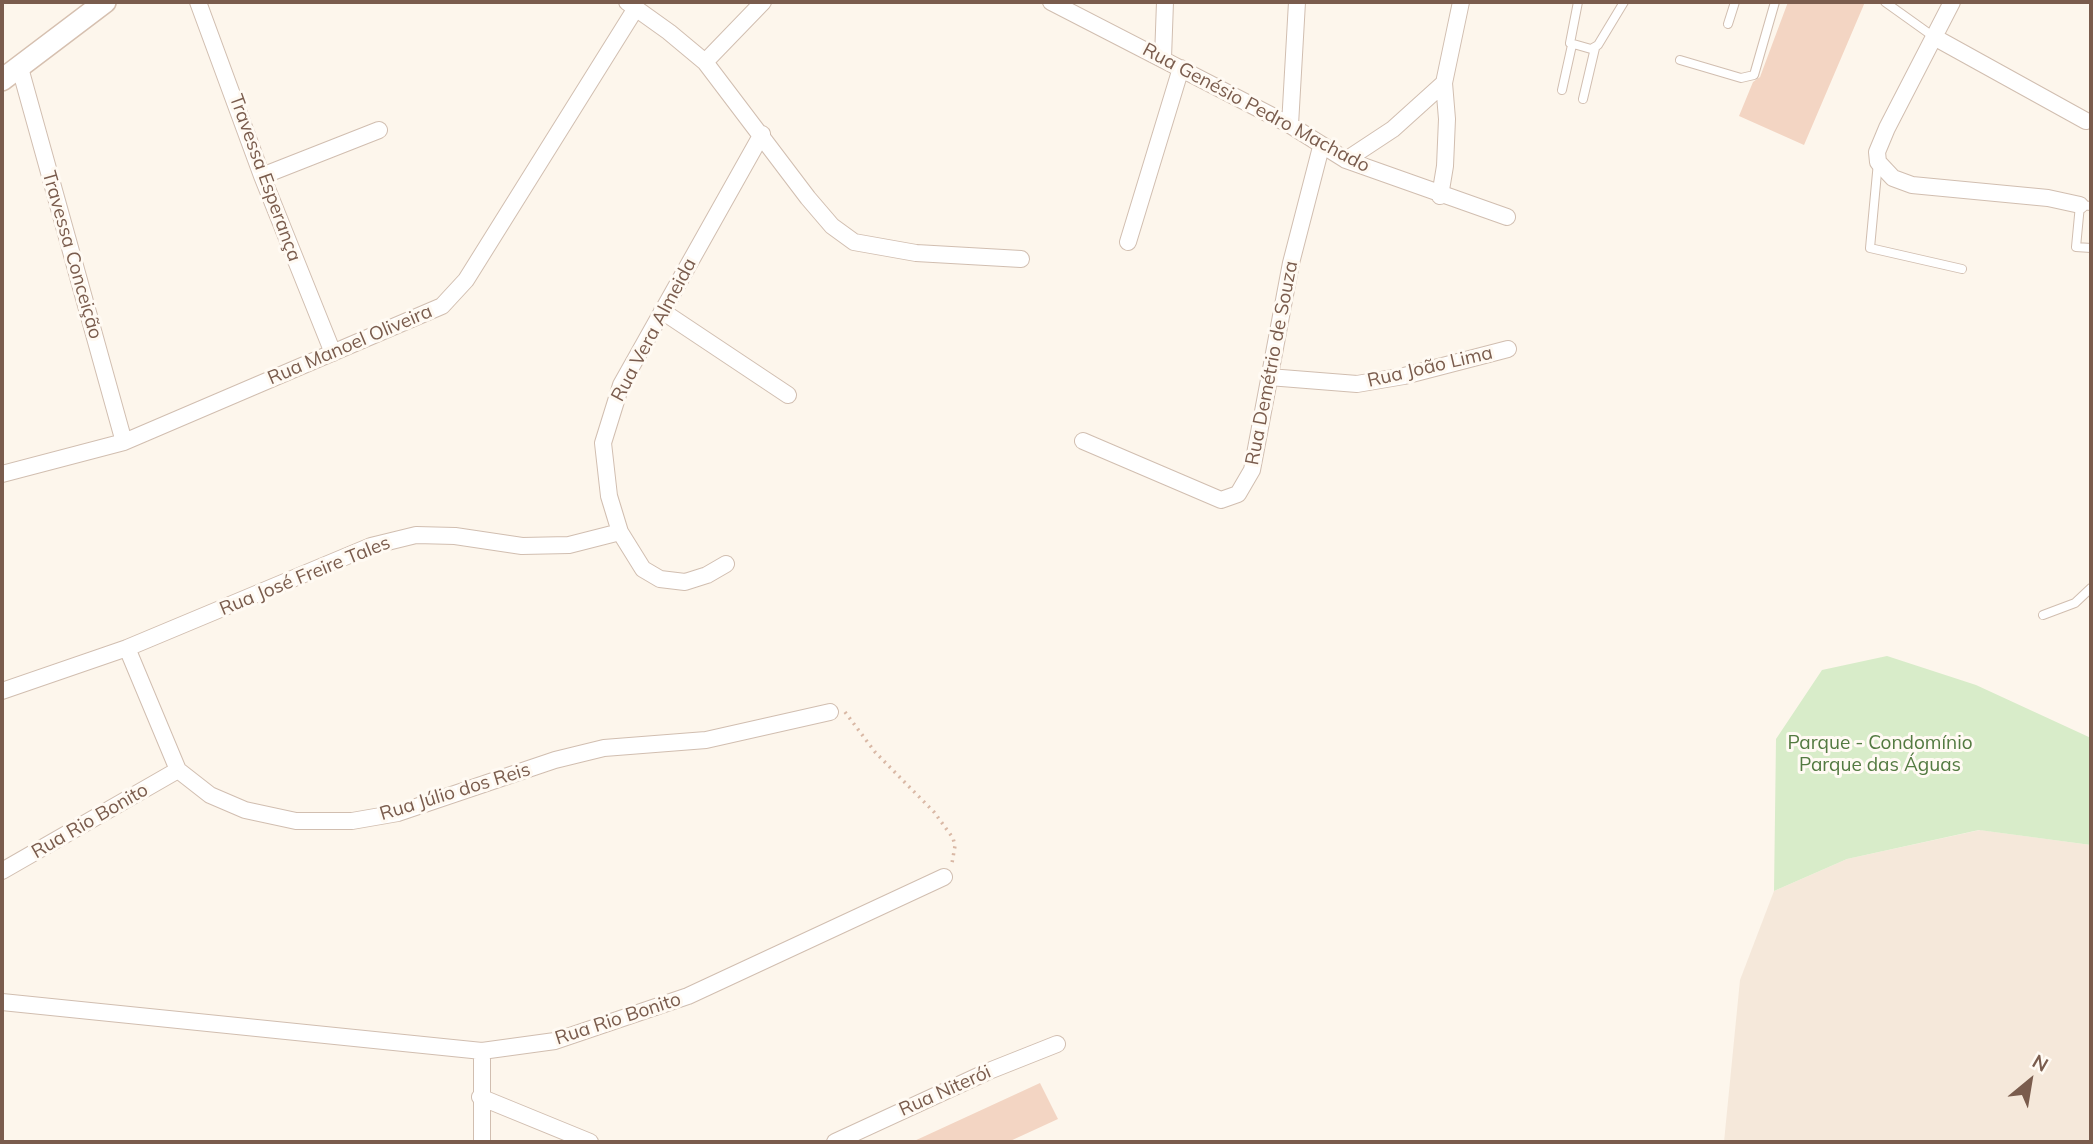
<!DOCTYPE html>
<html>
<head>
<meta charset="utf-8">
<style>
  body { margin:0 }
  #map { position:relative; width:2093px; height:1144px; overflow:hidden; background:#fdf6ec; font-family:Mulish,sans-serif }
  canvas { display:block }
  .frame { position:absolute; inset:0; border:4px solid #7a5c4d; pointer-events:none }
  .north { position:absolute; left:1995px; top:1046px; width:70px; height:70px; -webkit-text-stroke:5px #fffaf3; paint-order:stroke; rotate:30deg; font-size:19px; font-weight:700; line-height:28px; text-align:center; color:#7a5c4d }
  .north::after { content:''; display:block; margin:auto; width:24px; height:32px; background:#7a5c4d; clip-path:polygon(50% 0,100% 100%,50% 72%,0 100%) }
</style>
</head>
<body>
<div id="map">
<canvas width="2093" height="1144"></canvas>
<div class="frame"></div>
<div class="north">N</div>
</div>
<script>
const g = document.querySelector('canvas').getContext('2d');
g.lineJoin = 'round';
function paint(path, color) {
  g.fillStyle = color;
  g.fill(path, 'evenodd');
}
function shape(rows) {
  const path = new Path2D();
  for (const r of rows) {
    path.moveTo(r[0], r[1]);
    for (let i = 2; i < r.length; i += 2) path.lineTo(r[i], r[i + 1]);
  }
  return path;
}
function trace(path, color, width, dash) {
  g.strokeStyle = color;
  g.lineWidth = width;
  g.lineCap = dash ? 'butt' : 'round';
  g.setLineDash(dash || []);
  g.stroke(path);
}
function write(font, color, halo, rows, align = 'center') {
  g.font = font + ' Mulish,sans-serif';
  g.lineWidth = 6;
  g.setLineDash([]);
  g.textBaseline = 'middle';
  g.strokeStyle = halo;
  g.fillStyle = color;
  for (const [text, x, y, turn = 0] of rows) {
    g.save();
    g.translate(x, y);
    g.rotate((+turn || 0) * Math.PI / 180);
    g.textAlign = isNaN(turn) ? turn : align;
    if (halo) g.strokeText(text, 0, 0);
    g.fillText(text, 0, 0);
    g.restore();
  }
}
paint(shape([
  [1980,830,2091,845,2091,1142,1724,1142,1740,980,1774,891,1847,859]
]), '#f5e8da');
paint(shape([
  [1887,656,1976,685,2091,738,2091,845,1979,830,1847,859,1774,891,1776,739,1822,670]
]), '#d8ecc9');
paint(shape([
  [1788,2,1865,2,1804,145,1739,116,1753,82,1760,77],
  [1040,1083,1058,1119,1008,1142,912,1142]
]), '#f3d5c3');
const lane = shape([
  [1578,2,1570,43,1591,49,1598,45,1624,2],
  [1885,2,1934,37],
  [1728,24,1735,2],
  [1680,60,1741,78,1754,75,1775,2],
  [1562,90,1572,45],
  [1583,99,1595,48],
  [1878,162,1870,248,1962,269],
  [2091,206,2080,205,2076,247,2091,248],
  [2043,615,2075,603,2091,588]
]);
const street = shape([
  [198,2,262,176,333,353],
  [627,2,669,32,705,62,808,198,832,226,854,242,916,253,1021,259],
  [1051,2,1290,125,1346,160,1507,217],
  [1952,2,1887,128,1877,152,1878,162,1893,178,1912,185,2048,198,2080,205],
  [1934,37,2086,121],
  [1163,58,1165,2],
  [705,62,763,2],
  [20,68,124,442],
  [1290,125,1297,2],
  [1346,160,1393,129,1444,83],
  [262,176,379,130],
  [1440,196,1445,166,1447,119,1444,83,1461,2],
  [1128,242,1181,68],
  [662,311,788,395],
  [1269,377,1357,384,1404,376,1508,349],
  [1083,441,1221,500,1238,494,1252,470,1291,263,1321,147],
  [2,474,124,442,442,306,466,280,636,8],
  [726,564,707,575,685,582,660,579,643,569,620,532,609,496,603,443,621,385,762,134],
  [127,648,178,770,210,795,245,810,296,821,352,821,398,813,555,760,604,748,706,740,830,712],
  [2,691,127,648,371,546,416,535,455,536,522,546,569,545,620,532],
  [2,871,178,770],
  [2,1002,482,1051,555,1041,688,996,944,877],
  [482,1051,482,1142],
  [480,1097,590,1142],
  [835,1142,989,1071,1057,1044]
]);
const secondary = shape([
  [2,80,105,2]
]);
trace(lane, '#d1beb0', 10);
trace(street, '#d1beb0', 18);
trace(secondary, '#d6c0b0', 24);
trace(shape([
  [845,712,875,752,934,812,953,838,955,846,952,863]
]), '#d9b8a5', 3.5, [2, 5]);
trace(lane, '#fff', 8);
trace(street, '#fff', 16);
trace(secondary, '#fff', 21);
write('19px', '#7a5c4d', '#fffaf3', [
  ["Rua Genésio Pedro Machado",1256,108,28],
  ["Travessa Esperança",265,178,70],
  ["Travessa Conceição",72,255,74],
  ["Rua Vera Almeida",654,330,-62],
  ["Rua Manoel Oliveira",350,345,-23],
  ["Rua Demétrio de Souza",1272,363,-79],
  ["Rua João Lima",1430,367,-13],
  ["Rua José Freire Tales",305,576,-22],
  ["Rua Júlio dos Reis",455,792,-17],
  ["Rua Rio Bonito",90,821,-30],
  ["Rua Rio Bonito",618,1019,-18],
  ["Rua Niterói",945,1091,-24]
]);
write('19px', '#537a41', '#fffaf3', [
  ["Parque - Condomínio",1880,743],
  ["Parque das Águas",1880,765]
]);
</script>
</body>
</html>
